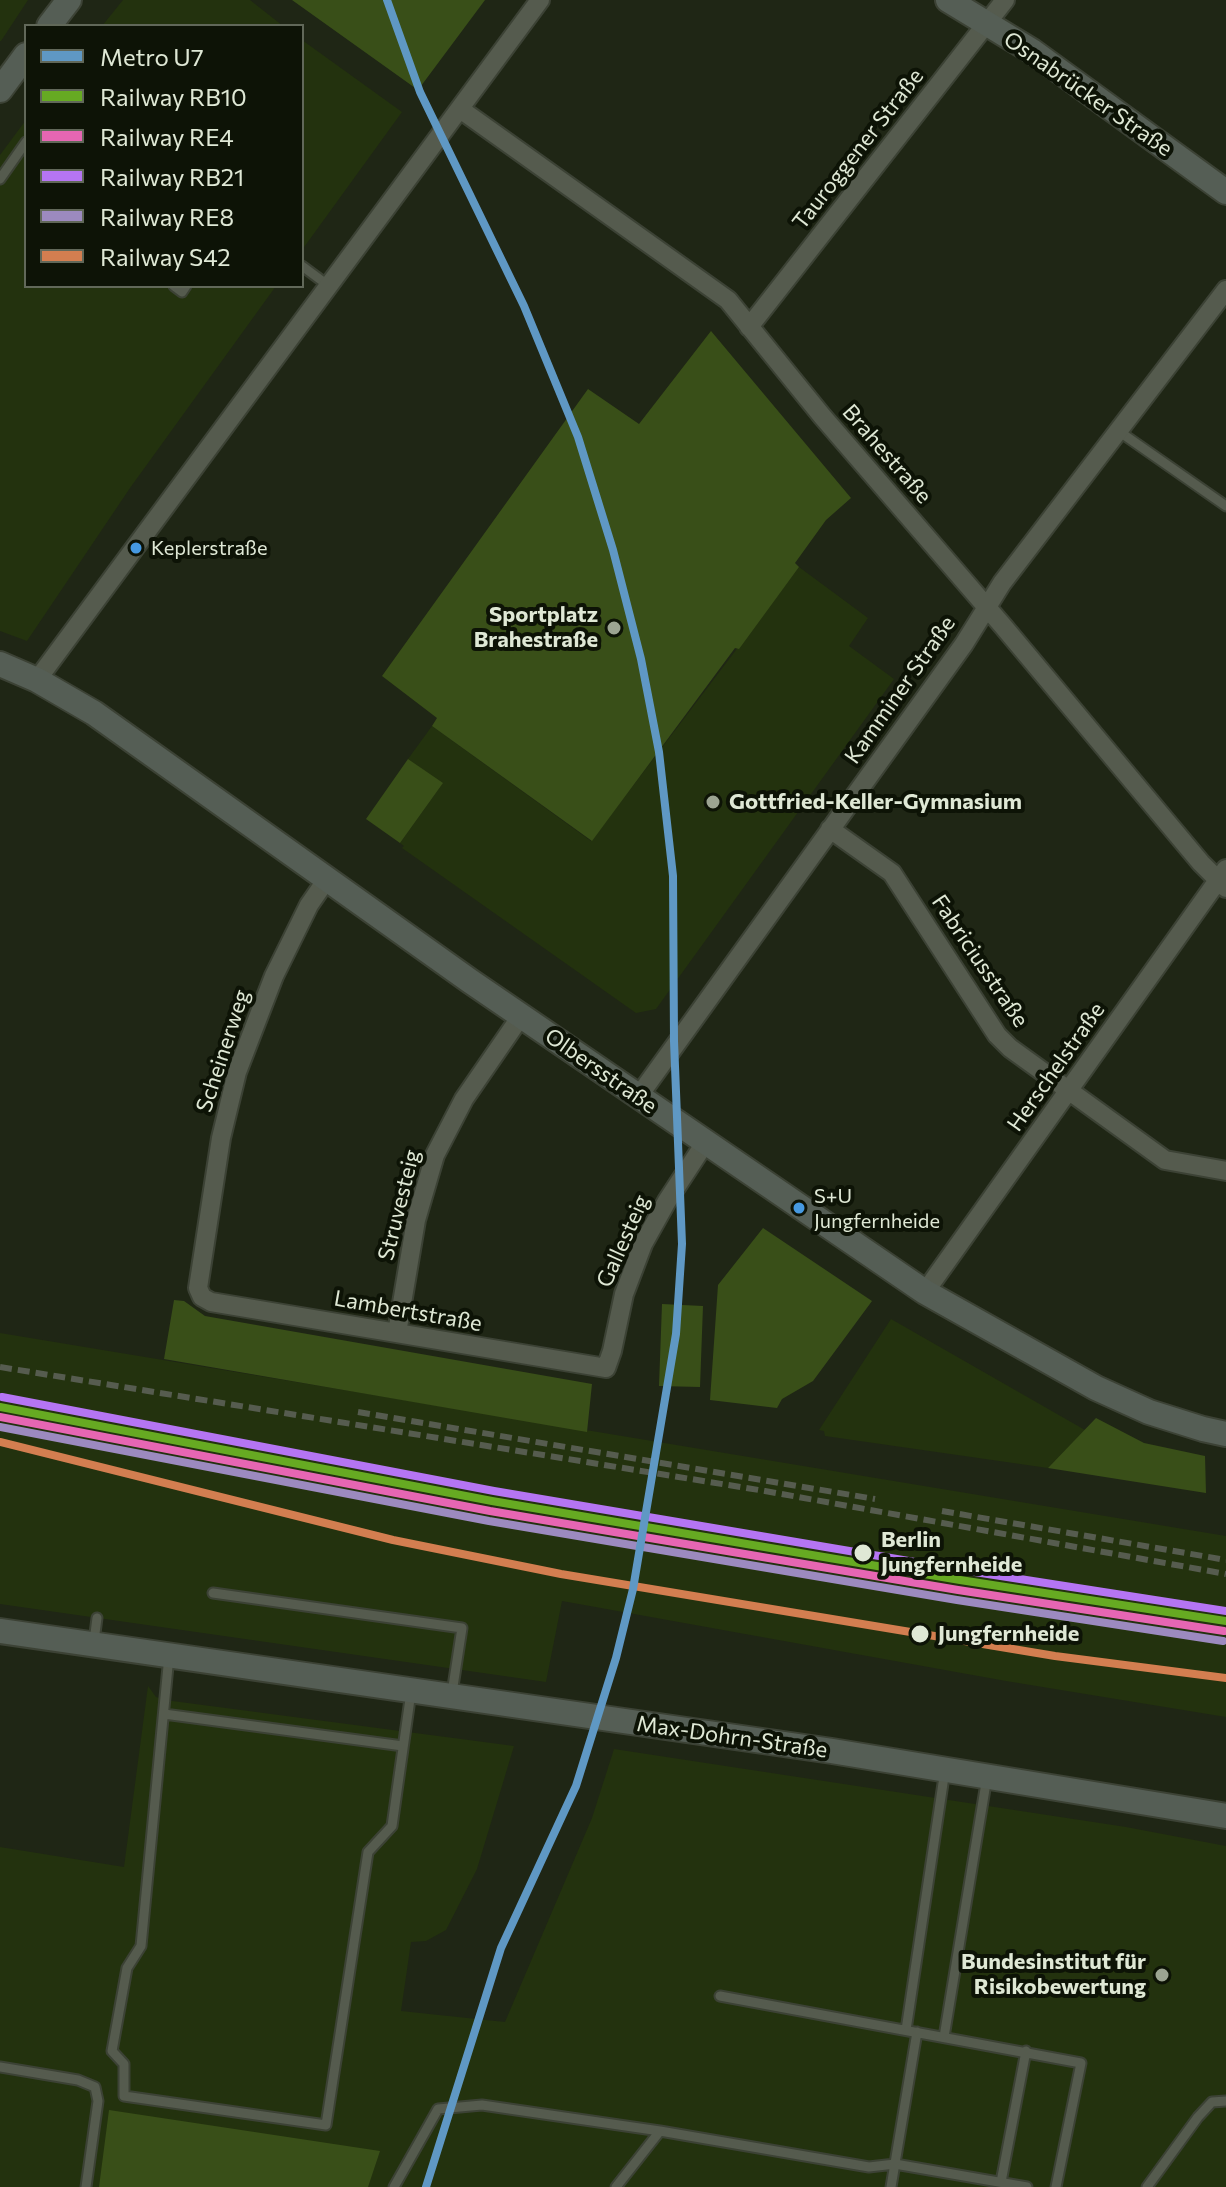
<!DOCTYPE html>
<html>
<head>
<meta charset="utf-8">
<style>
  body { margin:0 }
  #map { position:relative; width:1226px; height:2187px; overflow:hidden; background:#1f2615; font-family:Commissioner,sans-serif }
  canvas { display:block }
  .legend { position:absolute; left:24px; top:24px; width:280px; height:264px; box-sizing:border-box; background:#0d1306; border:2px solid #616859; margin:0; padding:10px 14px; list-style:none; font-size:24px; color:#dfe8d5 }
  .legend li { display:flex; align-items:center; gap:16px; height:40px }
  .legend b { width:40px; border:2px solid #616859 }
</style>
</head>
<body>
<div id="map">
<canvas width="1226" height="2187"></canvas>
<ul class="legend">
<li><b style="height:10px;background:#5f98c4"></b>Metro U7</li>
<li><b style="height:10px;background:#6a2"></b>Railway RB10</li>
<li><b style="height:10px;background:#e666b3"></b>Railway RE4</li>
<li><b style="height:10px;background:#b575f3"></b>Railway RB21</li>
<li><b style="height:10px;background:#9c8abf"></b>Railway RE8</li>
<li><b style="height:10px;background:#d37e50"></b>Railway S42</li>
</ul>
</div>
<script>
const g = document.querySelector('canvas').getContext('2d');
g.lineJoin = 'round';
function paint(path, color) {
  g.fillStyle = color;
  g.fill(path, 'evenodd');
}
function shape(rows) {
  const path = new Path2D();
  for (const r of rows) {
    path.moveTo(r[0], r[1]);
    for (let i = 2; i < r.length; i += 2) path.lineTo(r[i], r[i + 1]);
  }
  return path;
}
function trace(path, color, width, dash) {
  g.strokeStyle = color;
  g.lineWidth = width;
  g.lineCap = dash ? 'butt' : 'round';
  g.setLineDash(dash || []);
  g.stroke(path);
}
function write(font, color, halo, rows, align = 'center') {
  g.font = font + ' Commissioner,sans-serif';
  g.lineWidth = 8;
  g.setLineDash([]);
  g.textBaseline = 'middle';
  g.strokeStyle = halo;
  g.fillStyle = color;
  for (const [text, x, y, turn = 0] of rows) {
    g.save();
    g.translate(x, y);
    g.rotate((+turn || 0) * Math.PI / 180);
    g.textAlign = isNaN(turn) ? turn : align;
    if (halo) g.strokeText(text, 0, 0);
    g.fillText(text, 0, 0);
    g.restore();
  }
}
paint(shape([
  [0,0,28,0,1,41,0,41],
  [123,0,250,0,283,26,102,26],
  [302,40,402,112,302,250],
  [26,120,26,286,276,286,130,488,27,641,0,631,0,155],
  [799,567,868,618,849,646,894,679,656,1009,636,1013,402,848,404,846,400,843,442,784,408,759,432,726,591,841],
  [891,1319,1085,1430,1048,1468,825,1436,824,1431,819,1430],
  [0,1333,1226,1536,1226,1717,1006,1681,562,1601,546,1682,0,1604],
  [148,1686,156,1697,165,1700,514,1746,477,1869,446,1930,426,1941,411,1942,401,2011,505,2022,592,1818,614,1749,1126,1827,1226,1846,1226,2187,0,2187,0,1847,124,1867]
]), '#23320e');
paint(shape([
  [292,0,485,0,418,90],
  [711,331,851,498,826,520,795,563,799,567,739,649,735,648,592,841,432,726,437,718,382,676,588,389,639,424],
  [408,759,443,783,400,843,366,819],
  [763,1228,872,1301,813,1381,782,1399,777,1408,710,1400,718,1285],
  [174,1300,184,1301,205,1316,592,1384,587,1432,164,1359],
  [662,1304,703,1306,700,1387,659,1386],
  [1096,1418,1144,1443,1205,1456,1206,1493,1048,1468],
  [109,2110,380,2151,368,2187,99,2187]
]), '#394f18');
const lane = shape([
  [0,179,26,142],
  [302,266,329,286],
  [174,286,182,292,186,286],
  [1117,430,1226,506],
  [213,1593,462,1628,452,1693],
  [94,1641,97,1618],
  [169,1656,141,1946,127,1968,112,2051,124,2064,124,2096,326,2125,368,1852,392,1826,411,1692],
  [164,1714,403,1746],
  [720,1996,1081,2063,1056,2187],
  [906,2030,945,1770],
  [944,2037,987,1777],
  [0,2067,78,2080,95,2087,98,2101,86,2187],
  [1001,2182,1026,2051],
  [394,2187,438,2109,482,2105,660,2131],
  [616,2187,660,2131,869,2167,895,2164,1027,2187],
  [891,2187,917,2032],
  [1147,2187,1198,2117,1212,2102,1226,2101]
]);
const street = shape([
  [460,109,728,300,822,416,1003,626,1201,863,1226,888],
  [749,327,1005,0],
  [37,680,540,0],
  [830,829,892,873,997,1035,1010,1048,1165,1160,1226,1171],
  [327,879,309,905,274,976,237,1072,221,1138,198,1288,202,1297,211,1302,606,1368,612,1351,624,1294,643,1244,667,1201,705,1143],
  [638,1097,964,644,1002,583,1226,290],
  [925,1292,1226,869],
  [397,1333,416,1220,435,1155,464,1099,521,1016]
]);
const secondary = shape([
  [948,0,1032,51,1226,192],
  [49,26,69,0],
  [0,90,26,55],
  [0,664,37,680,94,713,470,981,925,1292,1096,1388,1149,1412,1203,1429,1226,1434],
  [0,1631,832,1751,1226,1816]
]);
trace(lane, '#3c4235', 13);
trace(street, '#3c4235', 22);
trace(secondary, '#3c4235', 28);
trace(lane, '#555b4e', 9);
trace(street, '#555b4e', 18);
trace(secondary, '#555e55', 24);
trace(shape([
  [0,1367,765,1491,1226,1574],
  [358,1412,875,1499],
  [942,1511,1226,1560]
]), '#565c4f', 6, [12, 6]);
trace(shape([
  [0,1407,492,1501,960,1580,1226,1621]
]), '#6a2', 8);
trace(shape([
  [0,1417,490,1511,958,1590,1224,1631]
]), '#e666b3', 8);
trace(shape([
  [2,1397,494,1491,962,1570,1226,1611]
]), '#b575f3', 8);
trace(shape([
  [0,1427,489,1521,957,1600,1223,1641]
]), '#9c8abf', 8);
trace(shape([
  [0,1442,393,1540,561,1574,1055,1656,1226,1678]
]), '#d37e50', 8);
trace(shape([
  [387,0,420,92,524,306,578,437,613,550,641,659,659,752,673,876,674,1041,682,1244,676,1334,633,1589,616,1658,576,1786,501,1948,426,2187]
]), '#5f98c4', 8);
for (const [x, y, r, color] of [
  [136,548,7,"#4699e1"],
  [614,628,8,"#9ca492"],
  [713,802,8,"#9ca492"],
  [799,1208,7,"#4699e1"],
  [863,1553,10,"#dfe8d5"],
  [920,1634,10,"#dfe8d5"],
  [1162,1975,8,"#9ca492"]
]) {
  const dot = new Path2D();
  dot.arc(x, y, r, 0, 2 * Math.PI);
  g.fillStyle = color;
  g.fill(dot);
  trace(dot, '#0d1306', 3);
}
write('20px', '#dfe8d5', '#0d1306', [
  ["Keplerstraße",151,548],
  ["S+U",814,1196],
  ["Jungfernheide",814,1221]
], 'left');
write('22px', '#dfe8d5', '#0d1306', [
  ["Osnabrücker Straße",1088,94,35],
  ["Tauroggener Straße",858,149,-52],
  ["Brahestraße",887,454,49],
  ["Kamminer Straße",900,690,-55],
  ["Fabriciusstraße",980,961,56],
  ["Scheinerweg",223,1051,-72],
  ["Herschelstraße",1056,1067,-55],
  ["Olbersstraße",601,1071,35],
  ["Struvesteig",399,1205,-76],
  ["Gallesteig",623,1241,-66],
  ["Lambertstraße",408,1311,10],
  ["Max-Dohrn-Straße",732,1737,8]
]);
write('bold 22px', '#dfe8d5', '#0d1306', [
  ["Sportplatz",598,615],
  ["Brahestraße",598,640],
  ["Gottfried-Keller-Gymnasium",729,802,"left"],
  ["Bundesinstitut für",1146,1962],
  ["Risikobewertung",1146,1987]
], 'right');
write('bold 22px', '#dfe8d5', '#0d1306', [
  ["Berlin",881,1540],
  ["Jungfernheide",881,1565],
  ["Jungfernheide",938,1634]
], 'left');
</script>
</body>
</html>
